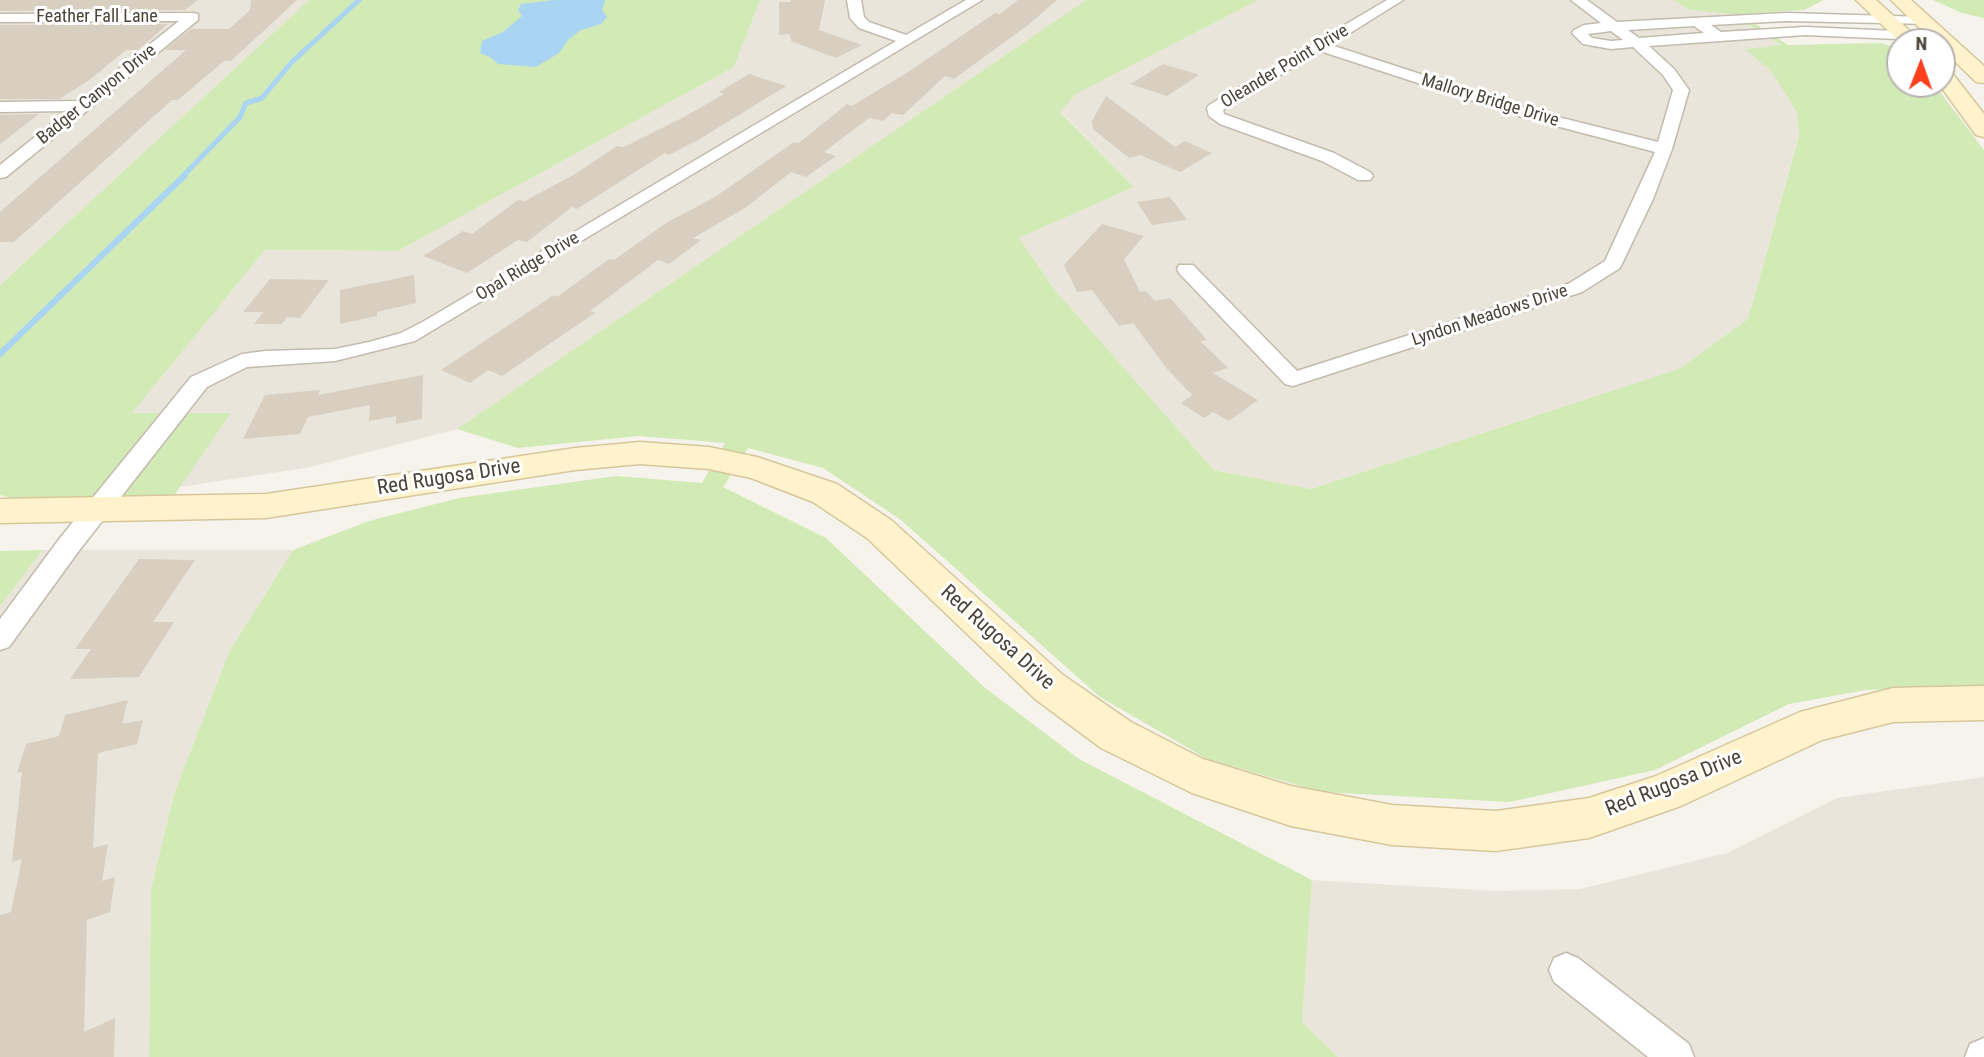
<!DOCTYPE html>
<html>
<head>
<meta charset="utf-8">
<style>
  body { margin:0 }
  #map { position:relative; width:1984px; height:1057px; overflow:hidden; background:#f6f3ec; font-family:"Roboto Condensed",sans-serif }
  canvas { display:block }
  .north { position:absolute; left:1886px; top:28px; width:70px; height:70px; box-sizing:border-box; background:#fff; border:2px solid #b7b4b0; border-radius:50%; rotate:1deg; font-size:19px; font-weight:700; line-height:28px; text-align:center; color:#4b4439 }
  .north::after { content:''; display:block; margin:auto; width:24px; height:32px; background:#fc3f1d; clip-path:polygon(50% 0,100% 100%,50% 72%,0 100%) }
</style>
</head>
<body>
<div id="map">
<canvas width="1984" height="1057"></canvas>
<div class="north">N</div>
</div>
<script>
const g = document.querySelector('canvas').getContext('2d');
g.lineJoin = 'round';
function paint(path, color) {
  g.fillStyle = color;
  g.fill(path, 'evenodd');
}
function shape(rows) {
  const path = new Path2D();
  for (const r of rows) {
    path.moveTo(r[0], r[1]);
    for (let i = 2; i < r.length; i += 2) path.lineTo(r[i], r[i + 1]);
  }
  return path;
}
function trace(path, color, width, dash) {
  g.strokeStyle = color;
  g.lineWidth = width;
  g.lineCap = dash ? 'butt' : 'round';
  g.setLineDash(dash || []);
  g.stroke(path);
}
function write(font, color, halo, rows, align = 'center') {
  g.font = font + ' "Roboto Condensed",sans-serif';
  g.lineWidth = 6;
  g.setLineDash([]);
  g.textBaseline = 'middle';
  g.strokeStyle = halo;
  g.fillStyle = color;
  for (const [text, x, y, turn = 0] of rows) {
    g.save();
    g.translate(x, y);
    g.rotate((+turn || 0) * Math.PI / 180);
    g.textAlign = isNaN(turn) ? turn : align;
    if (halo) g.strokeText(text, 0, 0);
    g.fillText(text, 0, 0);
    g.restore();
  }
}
paint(shape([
  [0,0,309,0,0,285],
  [760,0,1086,0,457,429,311,467,180,487,230,413,131,414,265,250,398,251,734,67],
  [1259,0,1674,0,1689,10,1732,14,1782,46,1746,49,1771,71,1786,91,1797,112,1799,135,1748,319,1679,369,1311,489,1214,470,1055,290,1019,238,1134,187,1060,111,1076,94],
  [43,550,293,550,229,652,174,794,151,889,149,1057,0,1057,0,606],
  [1984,777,1984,1057,1338,1057,1302,1022,1312,880,1494,891,1580,889,1727,853,1837,798]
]), '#eae5da');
paint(shape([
  [309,0,760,0,734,67,398,251,265,250,132,413,231,413,173,497,12,498,0,495,0,285],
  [1086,0,1259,0,1076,94,1060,112,1134,187,1019,238,1055,290,1214,470,1311,489,1679,369,1748,319,1799,136,1797,112,1771,71,1745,49,1781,45,1732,14,1689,10,1674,0,1824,0,1804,10,1740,14,1788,45,1881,43,1900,49,1900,84,1934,84,1984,150,1984,690,1962,686,1866,690,1789,704,1655,770,1510,802,1322,792,1207,759,1100,697,901,520,823,468,748,448,723,487,826,538,984,687,1079,759,1312,880,1302,1022,1338,1057,149,1057,151,889,174,794,229,652,293,550,369,521,459,498,616,476,702,483,725,443,639,436,518,448,457,429],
  [1933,0,1984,0,1984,18,1962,13],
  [43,550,0,606,0,551]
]), '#d2eab5');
paint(shape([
  [554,0,605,0,602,10,607,17,601,24,581,30,569,39,559,53,536,67,498,64,490,57,480,53,482,41,503,32,522,16,518,10,521,4]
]), '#a9d4f2');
trace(shape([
  [183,176,240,117,246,103,262,98,291,63,359,0]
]), '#a9d4f2', 5);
trace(shape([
  [0,354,185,175]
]), '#a9d4f2', 6);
paint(shape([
  [0,0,198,0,185,10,0,11],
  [251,0,297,0,231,61,224,61,178,100,172,100,14,242,0,242,0,212,186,50,165,50,191,29,229,29,250,10],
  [791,0,825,0,819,30,862,45,836,58,791,41,790,34,779,35,779,2,791,2],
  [1018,0,1057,0,1028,25,954,79,945,76,903,115,892,113,883,121,869,118,824,152,836,156,806,177,791,172,745,208,693,238,701,240,669,264,658,260,590,311,595,313,502,376,488,370,470,383,441,370,554,295,557,297,609,259,614,260,666,223,715,197,794,142,799,143,847,104,852,106,908,72,995,13,1000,14],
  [168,24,138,50,126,50,88,81,59,99,0,99,0,25],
  [1163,64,1199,75,1167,96,1130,84],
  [749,74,786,86,698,140,669,155,665,153,577,209,572,207,527,242,518,240,467,273,423,256,463,231,472,234,518,200,525,201,575,174,617,146,624,147,682,118,724,94,719,92],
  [1106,96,1175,147,1185,141,1212,153,1180,172,1140,155,1129,158,1093,129,1092,121],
  [39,114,0,144,0,115],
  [1170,197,1187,220,1152,225,1137,202],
  [1102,224,1144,236,1124,259,1140,292,1146,291,1155,301,1170,298,1207,340,1200,341,1228,368,1213,373,1258,400,1229,421,1213,412,1204,418,1181,403,1192,395,1168,370,1133,323,1119,326,1092,290,1077,292,1064,265],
  [414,275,416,303,377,312,377,316,340,324,340,290],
  [270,279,329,280,300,318,287,317,282,324,254,324,264,312,243,312],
  [423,375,422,419,396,424,396,416,369,421,370,405,308,417,300,434,243,439,265,395,320,390,318,395],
  [139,559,195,560,153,622,174,622,139,677,70,679,91,649,75,649],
  [128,700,122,724,143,720,137,744,98,753,93,848,108,844,102,881,115,877,110,912,87,920,84,1032,115,1018,114,1057,0,1057,0,915,11,912,22,859,12,862,22,772,17,773,26,744,59,736,65,715]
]), '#d8cfc1');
const street = shape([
  [847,0,861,0,864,17,869,22,906,35,966,0,982,0,415,341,335,361,247,367,207,387,78,552,9,647,0,650,0,619,60,538,191,377,242,354,265,351,335,349,369,342,401,333,426,320,896,41,859,28,850,18,847,0],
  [1387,0,1403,0,1331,45,1534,111,1658,142,1673,90,1663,75,1633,47,1611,49,1583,44,1572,33,1574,30,1584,25,1601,23,1571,0,1587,0,1617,22,1786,13,1926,17,1933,21,1931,24,1786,21,1711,25,1721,32,1805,27,1943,33,1950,37,1943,41,1805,35,1649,46,1674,69,1689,90,1672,149,1653,199,1620,268,1582,292,1293,386,1285,384,1179,273,1177,269,1179,265,1193,265,1297,371,1568,284,1605,261,1655,152,1522,117,1320,51,1223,110,1224,114,1334,153,1370,172,1373,176,1370,180,1358,180,1322,161,1220,124,1209,116,1207,108,1209,105,1387,0],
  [1694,26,1704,33,1639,38,1628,30,1694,26],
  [1611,31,1623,40,1611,41,1592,38,1588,34,1611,31],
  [193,13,198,14,198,20,6,177,0,178,0,165,67,111,0,112,0,102,79,101,179,21,0,22,0,14,193,13],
  [1566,953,1578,958,1689,1044,1694,1057,1648,1057,1554,982,1549,970,1554,958,1566,953],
  [1984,1038,1984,1057,1965,1057,1970,1044,1984,1038]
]);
const secondary = shape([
  [1856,0,1876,0,1922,42,1900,42,1856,0],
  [1891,0,1911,0,1984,66,1984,83,1976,82,1942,49,1942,42,1934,42,1891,0],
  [1942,67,1949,69,1984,114,1984,137,1976,135,1939,84,1942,84,1942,67],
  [640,442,709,447,757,457,837,484,891,520,1063,675,1131,722,1203,759,1291,786,1392,805,1496,811,1589,798,1656,776,1800,712,1893,688,1984,686,1984,720,1893,722,1822,740,1681,806,1589,838,1496,851,1392,845,1291,826,1192,793,1101,748,1035,699,867,538,813,502,751,478,709,469,640,464,575,470,266,518,0,523,0,499,266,494,575,448,640,442]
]);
trace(street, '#c2bbae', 3);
trace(secondary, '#d6c79b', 3);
paint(street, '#fff');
paint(secondary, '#fff3cd');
write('18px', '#4b4439', '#fff', [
  ["Feather Fall Lane",97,17],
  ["Oleander Point Drive",1285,67,-31],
  ["Badger Canyon Drive",97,95,-39],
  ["Mallory Bridge Drive",1490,101,17],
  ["Opal Ridge Drive",528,267,-31],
  ["Lyndon Meadows Drive",1490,316,-18]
]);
write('21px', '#4b4439', '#fff', [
  ["Red Rugosa Drive",449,478,-9],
  ["Red Rugosa Drive",997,638,42],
  ["Red Rugosa Drive",1674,784,-22]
]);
</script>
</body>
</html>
